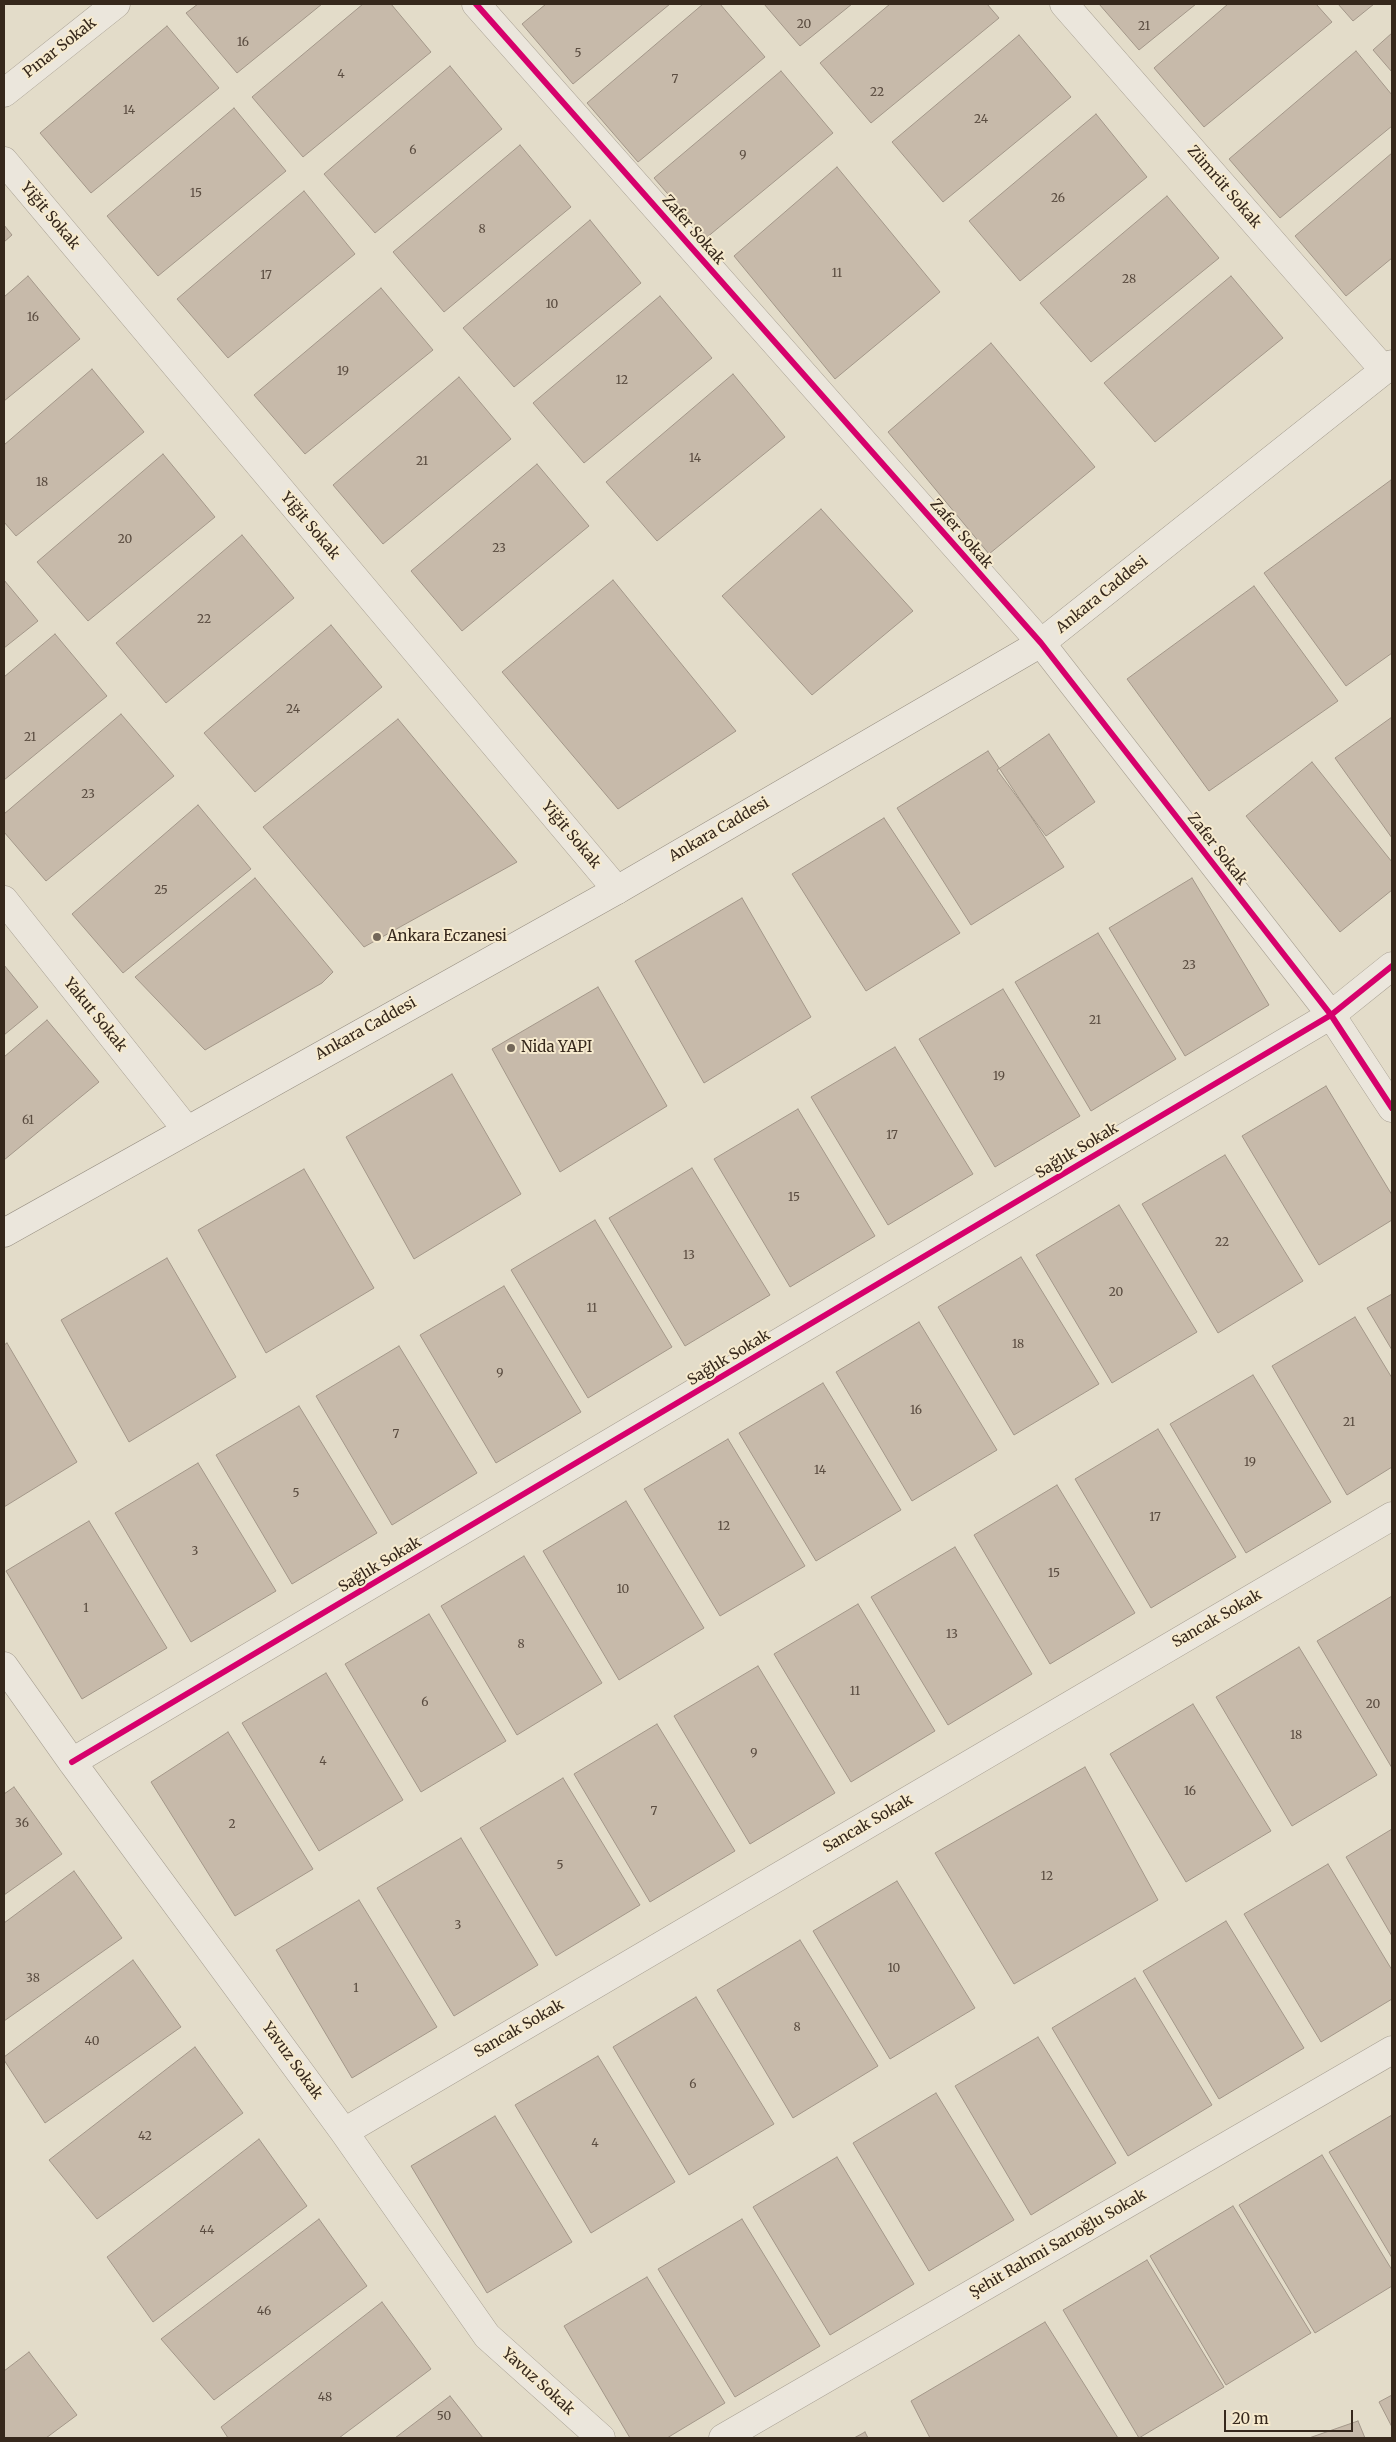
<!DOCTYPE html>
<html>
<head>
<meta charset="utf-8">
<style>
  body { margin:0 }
  #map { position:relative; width:1396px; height:2442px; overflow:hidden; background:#e3dcc9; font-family:Merriweather,serif }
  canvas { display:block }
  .frame { position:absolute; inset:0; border:5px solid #36281c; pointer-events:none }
  .scale { position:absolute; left:1224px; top:2410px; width:129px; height:22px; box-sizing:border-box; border:2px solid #36281c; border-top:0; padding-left:6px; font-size:15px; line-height:18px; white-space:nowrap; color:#36281c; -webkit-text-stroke:4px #f6eace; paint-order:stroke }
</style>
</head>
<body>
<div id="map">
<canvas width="1396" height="2442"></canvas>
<div class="frame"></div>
<div class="scale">20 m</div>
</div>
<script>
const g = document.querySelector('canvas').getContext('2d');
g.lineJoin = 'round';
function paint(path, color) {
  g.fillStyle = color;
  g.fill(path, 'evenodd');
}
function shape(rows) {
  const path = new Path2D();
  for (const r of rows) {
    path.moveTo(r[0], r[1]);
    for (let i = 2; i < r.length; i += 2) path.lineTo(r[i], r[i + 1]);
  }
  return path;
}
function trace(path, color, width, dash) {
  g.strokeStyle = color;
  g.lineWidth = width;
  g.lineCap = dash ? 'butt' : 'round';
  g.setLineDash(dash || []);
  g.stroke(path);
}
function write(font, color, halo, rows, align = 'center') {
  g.font = font + ' Merriweather,serif';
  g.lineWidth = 4;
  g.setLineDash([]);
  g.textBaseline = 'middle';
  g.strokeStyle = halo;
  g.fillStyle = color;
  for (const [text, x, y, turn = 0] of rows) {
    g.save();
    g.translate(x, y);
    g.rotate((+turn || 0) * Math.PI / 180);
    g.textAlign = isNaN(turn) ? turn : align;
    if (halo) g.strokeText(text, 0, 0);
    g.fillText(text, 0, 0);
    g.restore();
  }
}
const building = shape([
  [198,4,322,4,237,73,186,13,198,4],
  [363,4,391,4,431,52,303,157,252,97,363,4],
  [546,4,670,4,573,84,522,24,546,4],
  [703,4,720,4,765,57,638,162,587,103,703,4],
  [764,4,852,4,800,46,764,4],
  [890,4,987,4,999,18,871,123,820,63,890,4],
  [1099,4,1196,4,1139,50,1099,4],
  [1228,4,1316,4,1332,22,1204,127,1154,68,1228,4],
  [1338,4,1374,4,1353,21,1338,4],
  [167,26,219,88,91,193,40,133,167,26],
  [1392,33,1392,72,1373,50,1392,33],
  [1019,35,1071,97,943,202,892,142,1019,35],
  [1356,51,1392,95,1392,126,1280,218,1229,159,1356,51],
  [450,66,502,129,375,233,324,174,450,66],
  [781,71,833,133,706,238,654,178,781,71],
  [234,108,286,171,158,276,107,216,234,108],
  [1096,114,1147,177,1020,281,969,221,1096,114],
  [520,145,571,207,444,312,393,252,520,145],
  [1392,153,1392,258,1346,296,1295,236,1392,153],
  [837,167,940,292,835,379,734,256,837,167],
  [304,191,355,254,228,358,177,299,304,191],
  [1167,196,1219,258,1091,362,1040,303,1167,196],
  [590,220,641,283,514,387,463,328,590,220],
  [4,225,12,235,4,242,4,225],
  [28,276,80,339,4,401,4,297,28,276],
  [1231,276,1283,338,1155,442,1104,383,1231,276],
  [381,288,433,350,305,454,254,395,381,288],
  [660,296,712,358,584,463,533,403,660,296],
  [991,343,1095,467,989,554,888,432,991,343],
  [92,369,144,432,16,536,4,522,4,445,92,369],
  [733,374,785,437,657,541,606,482,733,374],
  [459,377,511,439,383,544,333,485,459,377],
  [163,454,215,517,88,621,37,562,163,454],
  [537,464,589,526,462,631,411,571,537,464],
  [1391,480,1392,653,1346,686,1264,573,1391,480],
  [821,509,913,611,812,695,722,596,821,509],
  [242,535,294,598,166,703,116,643,242,535],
  [4,580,38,621,4,648,4,580],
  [613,580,736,731,618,809,502,672,613,580],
  [1254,586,1338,701,1209,791,1127,679,1254,586],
  [331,625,382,687,255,792,204,733,331,625],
  [55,634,107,696,4,780,4,677,55,634],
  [121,714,174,776,46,881,4,832,4,814,121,714],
  [1392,717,1392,838,1335,758,1392,717],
  [398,719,517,862,364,947,263,827,398,719],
  [1049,734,1095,802,1046,836,997,770,1049,734],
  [988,751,1064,867,971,925,897,808,988,751],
  [1312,762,1392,862,1392,890,1340,932,1246,816,1312,762],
  [198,805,251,869,123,973,72,914,198,805],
  [884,818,960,933,866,991,792,874,884,818],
  [255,878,333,972,322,983,205,1050,135,977,255,878],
  [1192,878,1269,1005,1185,1056,1109,928,1192,878],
  [742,898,811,1017,704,1083,635,961,742,898],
  [1098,933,1176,1059,1091,1111,1015,982,1098,933],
  [4,965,38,1007,4,1035,4,965],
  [598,987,667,1106,560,1172,492,1049,598,987],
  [1003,989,1080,1116,995,1167,919,1039,1003,989],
  [47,1020,99,1082,4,1160,4,1057,47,1020],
  [895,1047,973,1174,888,1225,811,1097,895,1047],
  [452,1074,521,1194,414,1259,346,1137,452,1074],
  [1326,1086,1392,1195,1392,1220,1319,1265,1242,1136,1326,1086],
  [798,1109,875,1236,790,1287,714,1159,798,1109],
  [1225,1155,1303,1281,1218,1333,1142,1204,1225,1155],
  [692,1168,770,1295,685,1346,609,1218,692,1168],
  [304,1169,374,1288,266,1353,198,1230,304,1169],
  [1119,1205,1197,1332,1112,1383,1036,1255,1119,1205],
  [595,1220,672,1347,588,1398,511,1270,595,1220],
  [1021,1257,1099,1384,1014,1435,938,1307,1021,1257],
  [167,1258,236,1377,129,1442,61,1320,167,1258],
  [504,1286,581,1412,496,1463,420,1335,504,1286],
  [1392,1294,1392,1350,1367,1308,1392,1294],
  [1355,1317,1392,1378,1392,1467,1347,1495,1272,1366,1355,1317],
  [919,1322,997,1450,912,1501,836,1372,919,1322],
  [7,1343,77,1462,4,1507,4,1345,7,1343],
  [399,1346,477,1473,392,1525,316,1396,399,1346],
  [1253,1375,1331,1502,1246,1553,1170,1424,1253,1375],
  [823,1383,901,1510,816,1561,739,1433,823,1383],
  [299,1406,377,1533,292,1584,216,1455,299,1406],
  [1158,1429,1236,1557,1151,1608,1075,1479,1158,1429],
  [728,1439,805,1566,720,1616,644,1489,728,1439],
  [198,1463,276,1591,191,1642,115,1513,198,1463],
  [1057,1485,1135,1613,1050,1664,974,1535,1057,1485],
  [626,1501,704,1628,619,1680,543,1551,626,1501],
  [89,1521,167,1648,82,1699,6,1571,89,1521],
  [955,1547,1032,1674,948,1725,871,1597,955,1547],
  [524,1556,602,1683,517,1735,441,1606,524,1556],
  [1392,1596,1392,1768,1317,1641,1392,1596],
  [858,1604,935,1731,851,1782,774,1654,858,1604],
  [429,1614,506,1741,421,1792,345,1664,429,1614],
  [1299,1647,1377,1775,1292,1826,1216,1697,1299,1647],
  [758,1666,835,1793,750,1844,674,1716,758,1666],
  [326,1673,403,1800,319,1851,242,1723,326,1673],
  [1193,1704,1271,1831,1186,1882,1110,1754,1193,1704],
  [657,1724,735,1851,650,1902,574,1774,657,1724],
  [228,1732,313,1869,235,1916,151,1782,228,1732],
  [1085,1767,1158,1900,1014,1984,935,1853,1085,1767],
  [563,1778,640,1905,556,1956,480,1828,563,1778],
  [14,1787,62,1854,4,1895,4,1794,14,1787],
  [1392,1829,1392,1936,1346,1857,1392,1829],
  [461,1838,538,1965,454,2016,377,1888,461,1838],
  [1328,1864,1392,1970,1392,1999,1321,2042,1244,1914,1328,1864],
  [74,1871,122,1938,4,2021,4,1923,74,1871],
  [897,1881,975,2008,890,2059,813,1931,897,1881],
  [359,1900,437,2027,352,2078,276,1950,359,1900],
  [1226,1921,1304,2048,1219,2099,1143,1971,1226,1921],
  [800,1940,878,2066,793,2118,717,1990,800,1940],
  [133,1960,181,2027,45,2123,4,2060,4,2057,133,1960],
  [1135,1978,1212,2105,1128,2156,1052,2028,1135,1978],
  [696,1997,774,2124,689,2175,613,2047,696,1997],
  [1038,2037,1116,2163,1031,2215,955,2086,1038,2037],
  [195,2047,243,2113,97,2219,49,2160,195,2047],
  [598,2056,675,2182,591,2233,515,2105,598,2056],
  [936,2093,1014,2220,929,2271,853,2143,936,2093],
  [1392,2115,1392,2258,1329,2152,1392,2115],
  [495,2116,572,2242,487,2293,411,2166,495,2116],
  [259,2139,307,2206,153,2322,107,2257,259,2139],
  [1322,2155,1392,2270,1392,2286,1315,2333,1239,2205,1322,2155],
  [837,2157,914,2284,830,2335,753,2207,837,2157],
  [1233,2206,1311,2333,1226,2385,1150,2256,1233,2206],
  [319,2219,367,2286,214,2400,161,2339,319,2219],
  [742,2219,820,2346,735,2397,658,2269,742,2219],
  [1147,2260,1224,2387,1139,2438,1063,2310,1147,2260],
  [647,2277,725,2403,667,2438,630,2438,564,2326,647,2277],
  [382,2302,431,2369,339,2438,228,2438,221,2427,382,2302],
  [1045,2322,1118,2438,930,2438,911,2401,1045,2322],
  [29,2352,77,2415,46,2438,4,2438,4,2371,29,2352],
  [1392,2395,1392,2427,1379,2402,1392,2395],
  [450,2396,483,2438,395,2438,450,2396],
  [1358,2421,1365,2438,1309,2438,1358,2421],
  [865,2432,868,2438,854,2438,865,2432]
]);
paint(building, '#c7baaa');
trace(building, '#a39789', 1);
const minor = shape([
  [476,4,1041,643,1331,1015,1392,1108],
  [1064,4,1384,370],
  [4,93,116,4],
  [4,161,617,890],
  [4,900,186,1129],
  [4,1666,72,1762,344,2132,487,2336,601,2438],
  [72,1762,1331,1015,1392,966],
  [344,2132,1392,1516],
  [723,2438,1392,2050]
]);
const secondary = shape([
  [4,1233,617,890,1041,643,1392,364]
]);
trace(minor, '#a8a093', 29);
trace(secondary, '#989083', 29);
trace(minor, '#ebe6dc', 28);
trace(secondary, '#ebe6dc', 28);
trace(shape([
  [476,4,1041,643,1331,1015,1392,1108],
  [72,1762,1331,1015,1392,966]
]), '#d6006c', 6);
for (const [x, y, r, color] of [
  [377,937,5,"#736759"],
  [511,1048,5,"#736759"]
]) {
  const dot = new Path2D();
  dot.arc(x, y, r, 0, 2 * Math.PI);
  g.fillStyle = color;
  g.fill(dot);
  trace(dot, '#f6eace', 2);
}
write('12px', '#5a4c40', null, [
  ["20",804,25],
  ["21",1144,27],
  ["16",243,43],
  ["5",578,54],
  ["4",341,75],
  ["7",675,80],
  ["22",877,93],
  ["14",129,111],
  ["24",981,120],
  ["6",413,151],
  ["9",743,156],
  ["15",196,194],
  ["26",1058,199],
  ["8",482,230],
  ["11",837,274],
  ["17",266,276],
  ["28",1129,280],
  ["10",552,305],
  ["16",33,318],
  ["19",343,372],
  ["12",622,381],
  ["14",695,459],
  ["21",422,462],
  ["18",42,483],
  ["20",125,540],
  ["23",499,549],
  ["22",204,620],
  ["24",293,710],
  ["21",30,738],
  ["23",88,795],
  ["25",161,891],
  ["23",1189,966],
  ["21",1095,1021],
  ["19",999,1077],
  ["61",28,1121],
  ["17",892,1136],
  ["15",794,1198],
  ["22",1222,1243],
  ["13",689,1256],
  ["20",1116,1293],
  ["11",592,1309],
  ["18",1018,1345],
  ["9",500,1374],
  ["16",916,1411],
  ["21",1349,1423],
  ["7",396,1435],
  ["19",1250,1463],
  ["14",820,1471],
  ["5",296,1494],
  ["17",1155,1518],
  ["12",724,1527],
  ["3",195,1552],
  ["15",1054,1574],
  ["10",623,1590],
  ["1",86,1609],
  ["13",952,1635],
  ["8",521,1645],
  ["11",855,1692],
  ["6",425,1703],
  ["20",1373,1705],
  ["18",1296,1736],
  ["9",754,1754],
  ["4",323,1762],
  ["16",1190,1792],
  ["7",654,1812],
  ["36",22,1824],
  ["2",232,1825],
  ["5",560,1866],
  ["12",1047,1877],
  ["3",458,1926],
  ["10",894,1969],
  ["38",33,1979],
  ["1",356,1989],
  ["8",797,2028],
  ["40",92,2042],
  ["6",693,2085],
  ["42",145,2137],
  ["4",595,2144],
  ["44",207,2231],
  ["46",264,2312],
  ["48",325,2398],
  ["50",444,2417]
]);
write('15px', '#36281c', '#f6eace', [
  ["Pınar Sokak",60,48,-38],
  ["Zümrüt Sokak",1224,187,49],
  ["Yiğit Sokak",50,216,50],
  ["Zafer Sokak",693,230,49],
  ["Yiğit Sokak",310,526,50],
  ["Zafer Sokak",961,534,49],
  ["Ankara Caddesi",1102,595,-39],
  ["Ankara Caddesi",719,830,-30],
  ["Yiğit Sokak",571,835,50],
  ["Zafer Sokak",1217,849,52],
  ["Yakut Sokak",95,1015,51],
  ["Ankara Caddesi",366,1029,-29],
  ["Sağlık Sokak",1077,1151,-31],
  ["Sağlık Sokak",729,1358,-31],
  ["Sağlık Sokak",380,1565,-31],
  ["Sancak Sokak",1217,1619,-30],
  ["Sancak Sokak",868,1824,-30],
  ["Sancak Sokak",519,2029,-30],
  ["Yavuz Sokak",292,2061,54],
  ["Şehit Rahmi Sarıoğlu Sokak",1058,2244,-30],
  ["Yavuz Sokak",538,2382,42]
]);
write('15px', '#36281c', '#f6eace', [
  ["Ankara Eczanesi",387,937],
  ["Nida YAPI",521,1048]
], 'left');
</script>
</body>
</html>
